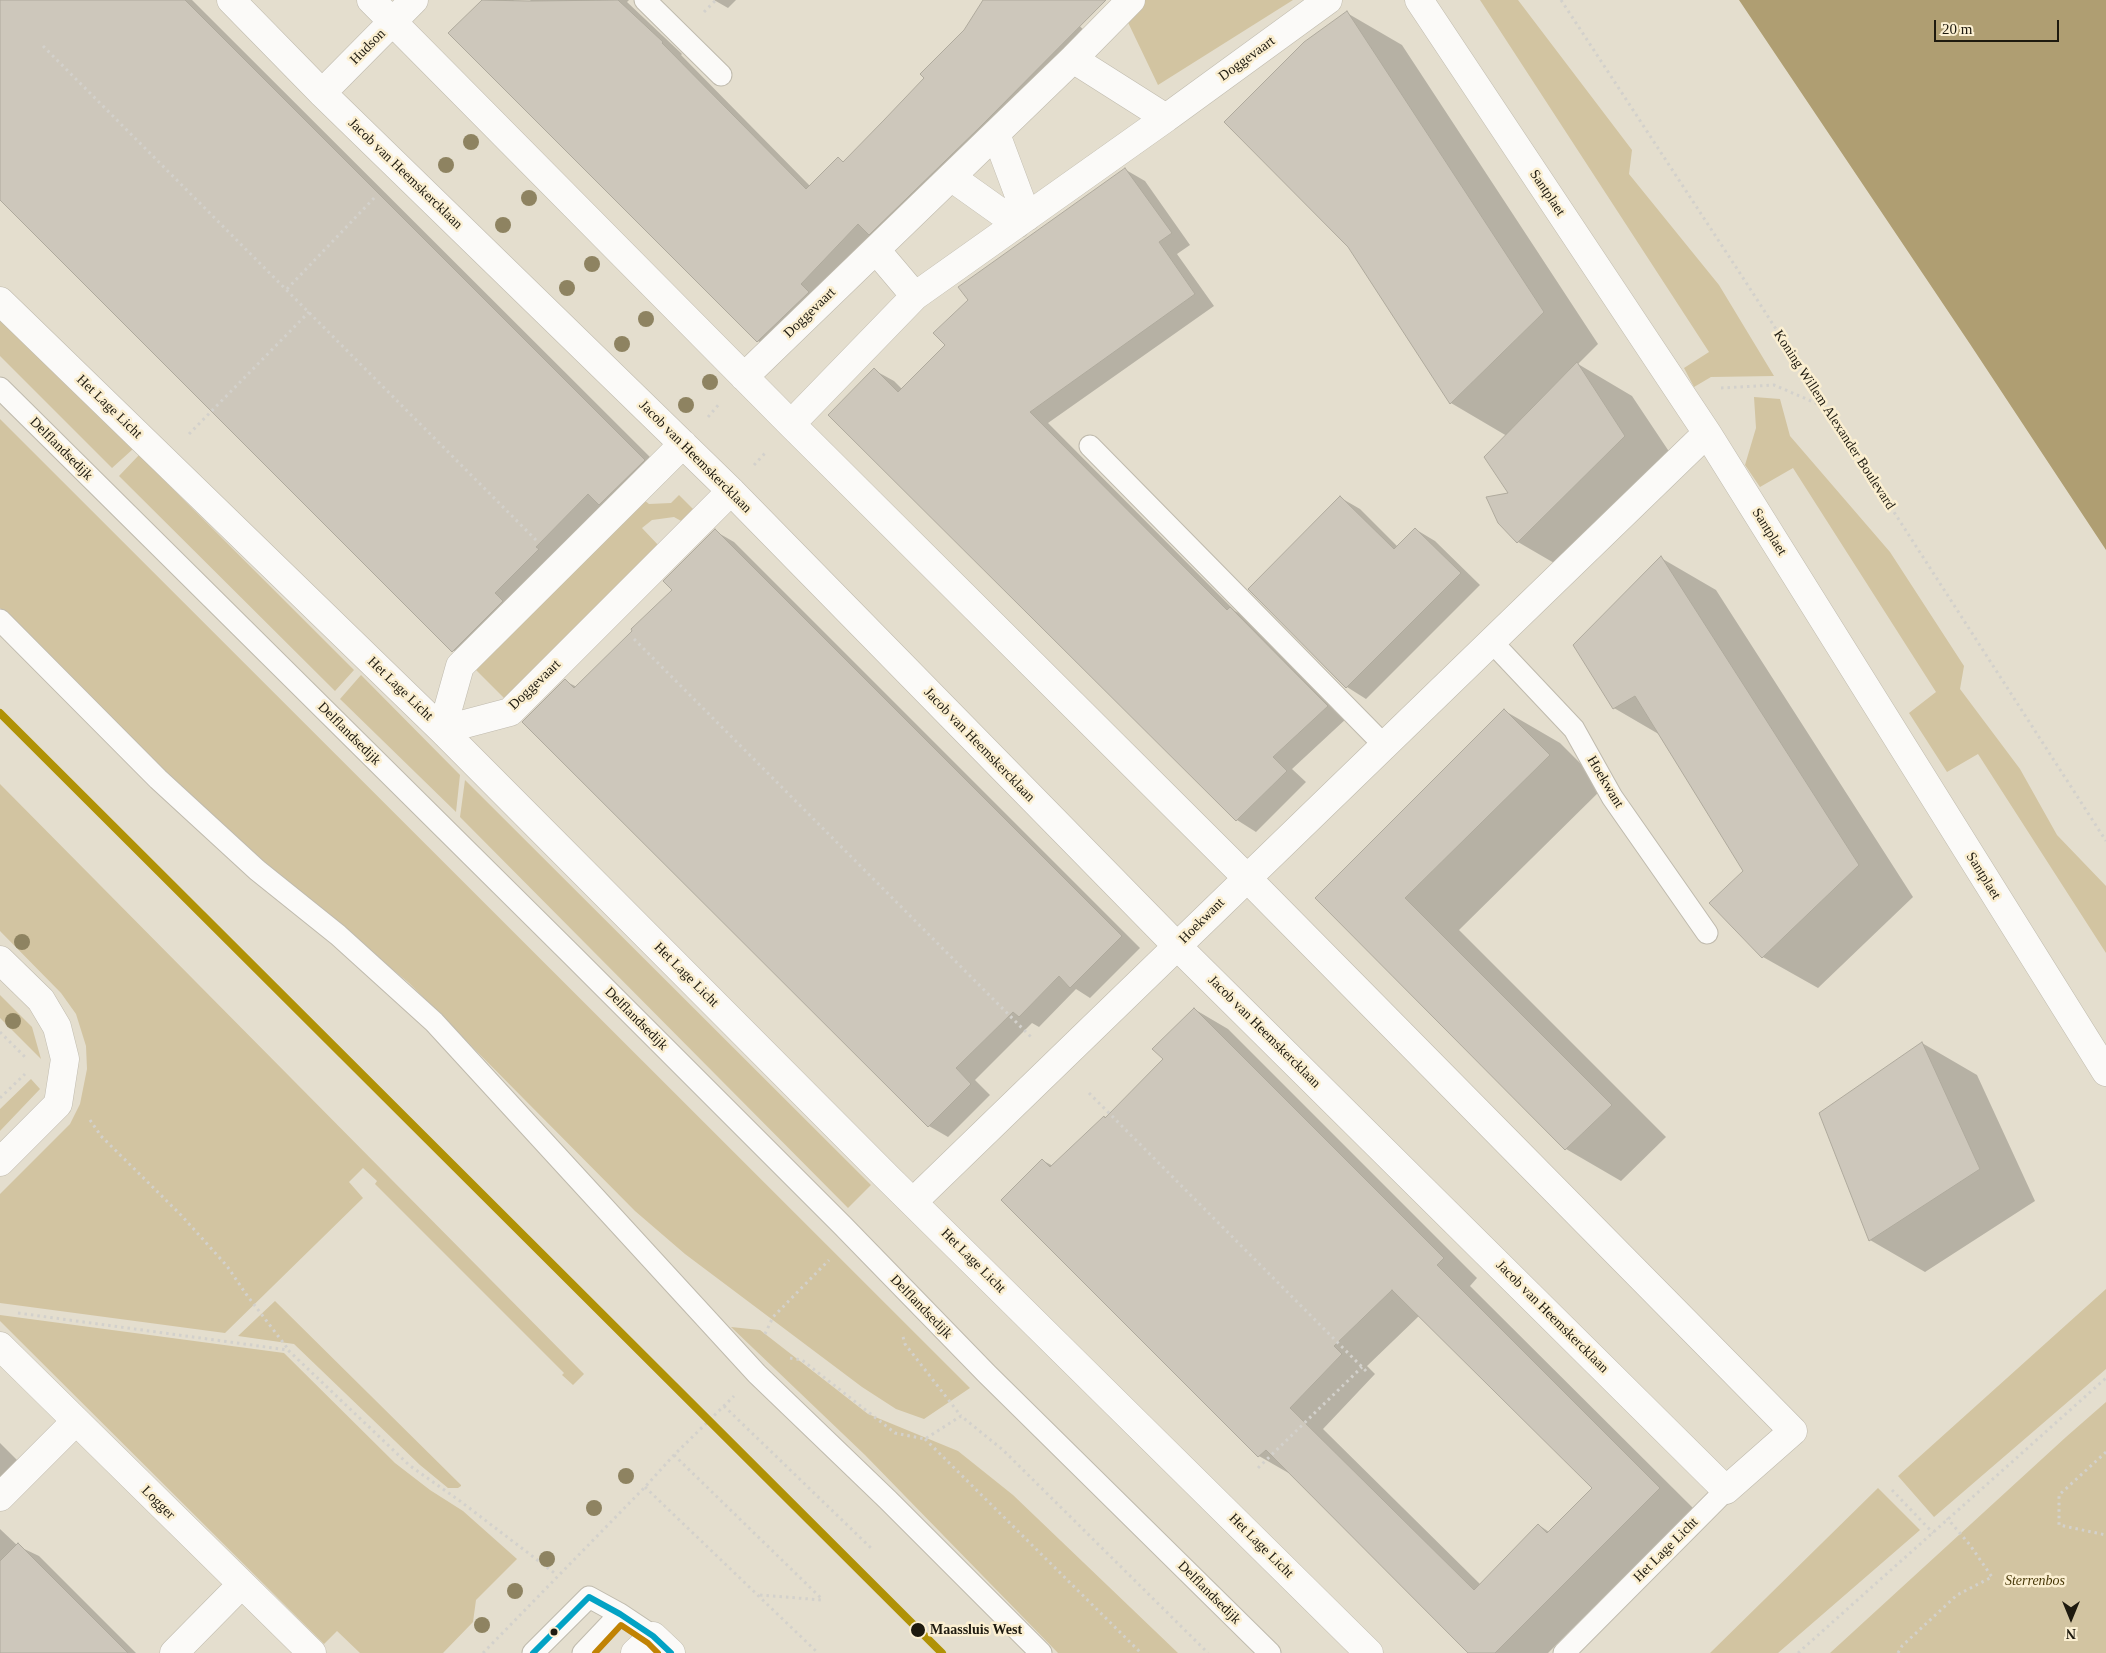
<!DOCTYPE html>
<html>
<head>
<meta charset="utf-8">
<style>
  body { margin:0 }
  #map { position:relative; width:2106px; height:1653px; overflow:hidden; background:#e4dece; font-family:"Times New Roman",serif }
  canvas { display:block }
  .north { position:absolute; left:2046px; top:1593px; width:50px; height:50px; -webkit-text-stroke:4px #fbefd1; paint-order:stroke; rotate:180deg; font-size:14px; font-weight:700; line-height:20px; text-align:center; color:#1e1a0f }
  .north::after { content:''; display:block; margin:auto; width:18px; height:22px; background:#1e1a0f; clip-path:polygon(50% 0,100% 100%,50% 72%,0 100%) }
  .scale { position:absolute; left:1934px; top:20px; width:125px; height:22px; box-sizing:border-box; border:2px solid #1e1a0f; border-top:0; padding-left:6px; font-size:15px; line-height:18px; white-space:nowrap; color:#1e1a0f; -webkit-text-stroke:4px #fbefd1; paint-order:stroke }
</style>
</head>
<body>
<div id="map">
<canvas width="2106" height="1653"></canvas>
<div class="north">N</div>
<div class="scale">20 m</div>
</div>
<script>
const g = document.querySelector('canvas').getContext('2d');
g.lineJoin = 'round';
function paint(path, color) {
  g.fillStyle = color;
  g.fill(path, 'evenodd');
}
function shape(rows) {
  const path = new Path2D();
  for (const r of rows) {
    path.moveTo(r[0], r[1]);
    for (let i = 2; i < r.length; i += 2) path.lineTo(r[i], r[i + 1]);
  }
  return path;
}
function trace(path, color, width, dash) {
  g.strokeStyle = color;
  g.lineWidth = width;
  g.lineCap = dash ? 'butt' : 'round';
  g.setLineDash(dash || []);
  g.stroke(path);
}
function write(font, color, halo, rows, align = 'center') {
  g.font = font + ' "Times New Roman",serif';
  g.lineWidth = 5;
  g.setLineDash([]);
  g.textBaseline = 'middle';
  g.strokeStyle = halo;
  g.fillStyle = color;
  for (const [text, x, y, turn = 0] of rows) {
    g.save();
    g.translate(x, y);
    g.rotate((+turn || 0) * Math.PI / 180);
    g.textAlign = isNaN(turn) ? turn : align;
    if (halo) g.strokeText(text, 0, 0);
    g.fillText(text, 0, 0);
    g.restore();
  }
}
paint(shape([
  [1136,0,1293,0,1158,85,1123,12],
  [1480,0,1518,0,1632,150,1629,174,1719,285,1774,376,1711,377,1694,387,1684,368,1709,352],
  [0,315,133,449,112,468,0,356],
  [1754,397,1780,399,1790,436,1890,552,1964,666,1960,689,2020,769,2057,835,2106,886,2106,953,1978,754,1947,772,1909,713,1936,692,1793,468,1760,487,1745,465,1756,428],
  [0,419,970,1388,924,1419,896,1409,862,1387,685,1254,635,1211,409,983,276,874,148,756,0,608],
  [139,455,354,670,335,691,119,476],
  [679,495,695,511,683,522,674,517,652,520,642,528,660,547,507,701,474,668,643,499,649,504,671,503],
  [361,675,460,775,456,812,340,699],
  [465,780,871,1185,848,1208,460,817],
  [0,784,584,1374,573,1385,562,1375,564,1373,375,1184,377,1181,363,1168,349,1182,363,1198,225,1333,0,1303,0,1194,70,1124,80,1104,87,1069,86,1046,76,1014,61,993,0,931],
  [0,995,32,1027,41,1059,0,1018],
  [31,1079,40,1089,0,1131,0,1109],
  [2106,1289,2106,1369,1934,1517,1898,1476],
  [275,1301,461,1485,461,1486,458,1488,448,1488,420,1465,294,1344,238,1336],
  [0,1315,284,1353,395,1463,430,1490,463,1511,517,1559,476,1600,473,1622,443,1653,360,1653,337,1631,324,1644,0,1321],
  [731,1327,760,1330,868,1414,958,1451,1013,1495,1178,1653,1058,1653,865,1455],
  [2106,1402,2106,1653,1830,1653,2066,1437],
  [1878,1488,1920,1530,1778,1653,1710,1653]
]), '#d2c4a1');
paint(shape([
  [1739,0,2106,0,2106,550,1970,344]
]), '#af9e72');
paint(shape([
  [0,0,192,0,665,472,474,663,453,650,0,198],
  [483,0,513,0,522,8,531,0,629,0,627,2,682,54,681,55,810,186,838,158,844,162,926,78,965,31,987,0,1053,0,1096,42,778,353,758,341,450,33],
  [714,0,736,0,728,8],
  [1347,13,1402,45,1598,344,1578,364,1632,396,1680,468,1573,574,1518,542,1499,522,1510,494,1507,436,1451,403,1349,246],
  [1126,170,1145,181,1190,245,1177,254,1214,306,1048,423,1235,611,1250,619,1347,718,1292,769,1306,782,1256,832,1237,820,830,415,874,370,894,381,902,389],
  [1341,498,1360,509,1398,547,1415,529,1435,541,1480,585,1366,699,1347,687,1250,589],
  [715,531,734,542,1140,948,1090,998,1076,989,1039,1027,1032,1023,975,1080,990,1095,948,1137,929,1126,524,722,565,681,577,687,674,590],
  [1661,558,1716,590,1913,897,1818,988,1763,957,1745,872,1662,736,1614,708],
  [1505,711,1560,743,1604,787,1459,930,1666,1137,1621,1181,1566,1149,1316,898],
  [1194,1009,1228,1029,1477,1278,1470,1286,1693,1508,1548,1653,1470,1653,1292,1475,1259,1456,1003,1200,1042,1160,1053,1166,1106,1119,1165,1059],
  [1420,1315,1593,1488,1549,1532,1539,1525,1481,1585,1323,1429,1375,1374,1367,1366],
  [1922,1043,1977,1075,2035,1201,1925,1272,1870,1240],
  [0,1443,27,1470,0,1497],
  [0,1529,18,1546,39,1556,136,1653,0,1653]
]), '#0003');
const building = shape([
  [0,0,185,0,645,460,599,505,588,494,536,547,539,549,495,593,503,601,452,652,0,200,0,0],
  [482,0,529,1,618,0,663,42,662,43,806,189,838,157,843,162,884,120,924,78,920,74,964,30,983,0,1106,0,981,126,869,235,858,224,801,284,809,292,757,342,448,33,482,0],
  [1347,11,1544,312,1450,404,1348,247,1224,122,1304,42,1347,11],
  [1125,168,1172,233,1159,242,1195,294,1030,412,1227,610,1230,607,1328,706,1273,757,1287,771,1236,821,828,415,874,368,898,392,945,345,933,333,968,300,958,287,1125,168],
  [1577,362,1625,436,1517,543,1498,523,1486,497,1508,493,1484,457,1577,362],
  [1340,496,1394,549,1415,528,1461,573,1346,688,1248,589,1340,496],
  [715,529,1122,936,1070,988,1059,976,1019,1017,1013,1012,956,1068,971,1084,928,1127,522,722,565,679,574,688,632,631,631,629,672,590,663,581,715,529],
  [1661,556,1859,865,1762,958,1709,903,1743,871,1635,696,1613,709,1573,645,1661,556],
  [1504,709,1550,755,1405,898,1612,1105,1565,1150,1315,898,1504,709],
  [1194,1008,1444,1258,1437,1265,1660,1488,1495,1653,1468,1653,1266,1450,1258,1457,1001,1200,1042,1159,1050,1167,1104,1116,1105,1118,1163,1059,1152,1049,1194,1008],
  [1392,1290,1592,1488,1547,1533,1538,1524,1474,1590,1290,1408,1342,1354,1334,1346,1392,1290],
  [1922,1042,1980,1169,1869,1241,1819,1113,1922,1042],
  [18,1543,128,1653,0,1653,0,1561,18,1543]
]);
paint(building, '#cdc7bb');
trace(building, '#afaa9d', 1);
const lane = shape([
  [645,0,721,75],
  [0,388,574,957,842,1225,987,1374,1270,1653],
  [1090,446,1384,745],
  [0,620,158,779,257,870,338,935,434,1022,757,1374,888,1500,1041,1653],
  [1491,641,1574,729,1612,797,1707,933],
  [533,1653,589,1597,620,1614,653,1636],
  [583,1653,620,1614],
  [1564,1653,1726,1490]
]);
const street = shape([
  [231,0,322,93,731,491,1177,946,1726,1490,1793,1431,1246,877,791,424,371,0],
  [1419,0,1707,433,2106,1072],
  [1073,59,1131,0],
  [322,93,414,0],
  [1166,118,1328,0],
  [996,134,1027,217],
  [951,177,1017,224],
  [876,250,915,296],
  [0,301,442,730,887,1177,1369,1653],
  [744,377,1073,59,1166,118,915,296,791,424],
  [683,444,460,666,442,730,510,712,731,491],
  [0,960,41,1000,57,1027,65,1059,58,1104,0,1162],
  [913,1202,1707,433],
  [0,1346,312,1653],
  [0,1497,75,1422],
  [174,1653,241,1585],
  [635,1653,653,1636,671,1653]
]);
trace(lane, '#bfbaad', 23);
trace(street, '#bfbaad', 29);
trace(shape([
  [1561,0,1747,284,2106,841],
  [704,12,716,0],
  [43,46,536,540],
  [287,289,376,196],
  [1721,388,1774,385,1825,407],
  [708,417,720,403],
  [189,434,309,312],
  [754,465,767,451],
  [634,639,1031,1037],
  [0,1032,27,1059],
  [1089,1093,1368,1373],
  [0,1098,25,1074],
  [90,1120,101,1136,181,1215,227,1266,246,1294,288,1349],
  [18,1313,288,1350,409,1465,460,1501,557,1575],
  [765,1334,773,1317,829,1260],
  [903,1337,905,1344,961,1416],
  [790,1358,802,1360,895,1433,925,1439,961,1416,1003,1450,1208,1653],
  [724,1406,872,1549],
  [925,1439,1141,1653],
  [2106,1452,2059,1495,2059,1525,2106,1535],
  [674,1455,823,1600],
  [1258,1468,1362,1367],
  [645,1487,818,1653],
  [1892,1490,1933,1533],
  [760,1595,822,1600],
  [483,1653,645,1487,674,1455,734,1396],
  [1798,1653,2106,1378],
  [1898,1653,1902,1646,1957,1595,1992,1577,1970,1545,1947,1518]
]), '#d3d1cc', 3, [2.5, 4]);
trace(lane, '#fbfaf8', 21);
trace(street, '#fbfaf8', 28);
trace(shape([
  [533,1653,589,1597,620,1614,653,1636,671,1653]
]), '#02a2c4', 6);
trace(shape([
  [595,1653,621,1625,648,1643,658,1653]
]), '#c18304', 6);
trace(shape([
  [0,713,942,1653]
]), '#b09206', 8);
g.fillStyle = '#8e8361';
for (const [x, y] of [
  [471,142],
  [446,165],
  [529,198],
  [503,225],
  [592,264],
  [567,288],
  [646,319],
  [622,344],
  [710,382],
  [686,405],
  [22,942],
  [13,1021],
  [626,1476],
  [594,1508],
  [547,1559],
  [515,1591],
  [482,1625]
]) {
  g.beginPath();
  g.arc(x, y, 8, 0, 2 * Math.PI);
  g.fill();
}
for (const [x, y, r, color] of [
  [918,1630,8,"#1e1a0f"],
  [554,1632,4.5,"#1e1a0f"]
]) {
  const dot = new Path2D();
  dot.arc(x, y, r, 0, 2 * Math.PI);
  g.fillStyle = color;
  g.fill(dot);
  trace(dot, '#fbefd1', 2);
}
write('14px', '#1e1a0f', '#fbefd1', [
  ["Hudson",368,47,-45],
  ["Doggevaart",1247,59,-36],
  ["Jacob van Heemskercklaan",405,174,44],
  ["Santplaet",1547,193,56],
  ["Doggevaart",810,313,-44],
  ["Het Lage Licht",109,407,44],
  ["Koning Willem Alexander Boulevard",1834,420,57],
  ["Delflandsedijk",61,449,45],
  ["Jacob van Heemskercklaan",695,457,45],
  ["Santplaet",1769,532,58],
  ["Doggevaart",535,685,-44],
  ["Het Lage Licht",400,689,44],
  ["Delflandsedijk",349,734,45],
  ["Jacob van Heemskercklaan",979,745,46],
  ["Hoekwant",1605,782,59],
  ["Santplaet",1983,876,58],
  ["Hoekwant",1202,921,-45],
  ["Het Lage Licht",686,975,45],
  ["Delflandsedijk",636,1019,45],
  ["Jacob van Heemskercklaan",1264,1032,45],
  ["Het Lage Licht",973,1261,45],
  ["Delflandsedijk",921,1307,46],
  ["Jacob van Heemskercklaan",1552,1317,45],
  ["Logger",158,1503,45],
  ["Het Lage Licht",1261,1546,45],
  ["Het Lage Licht",1666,1550,-45],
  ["Delflandsedijk",1209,1593,45]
]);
write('italic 14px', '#483808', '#fbefd1', [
  ["Sterrenbos",2035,1581]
]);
write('bold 14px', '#1e1a0f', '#fbefd1', [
  ["Maassluis West",930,1630]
], 'left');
</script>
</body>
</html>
